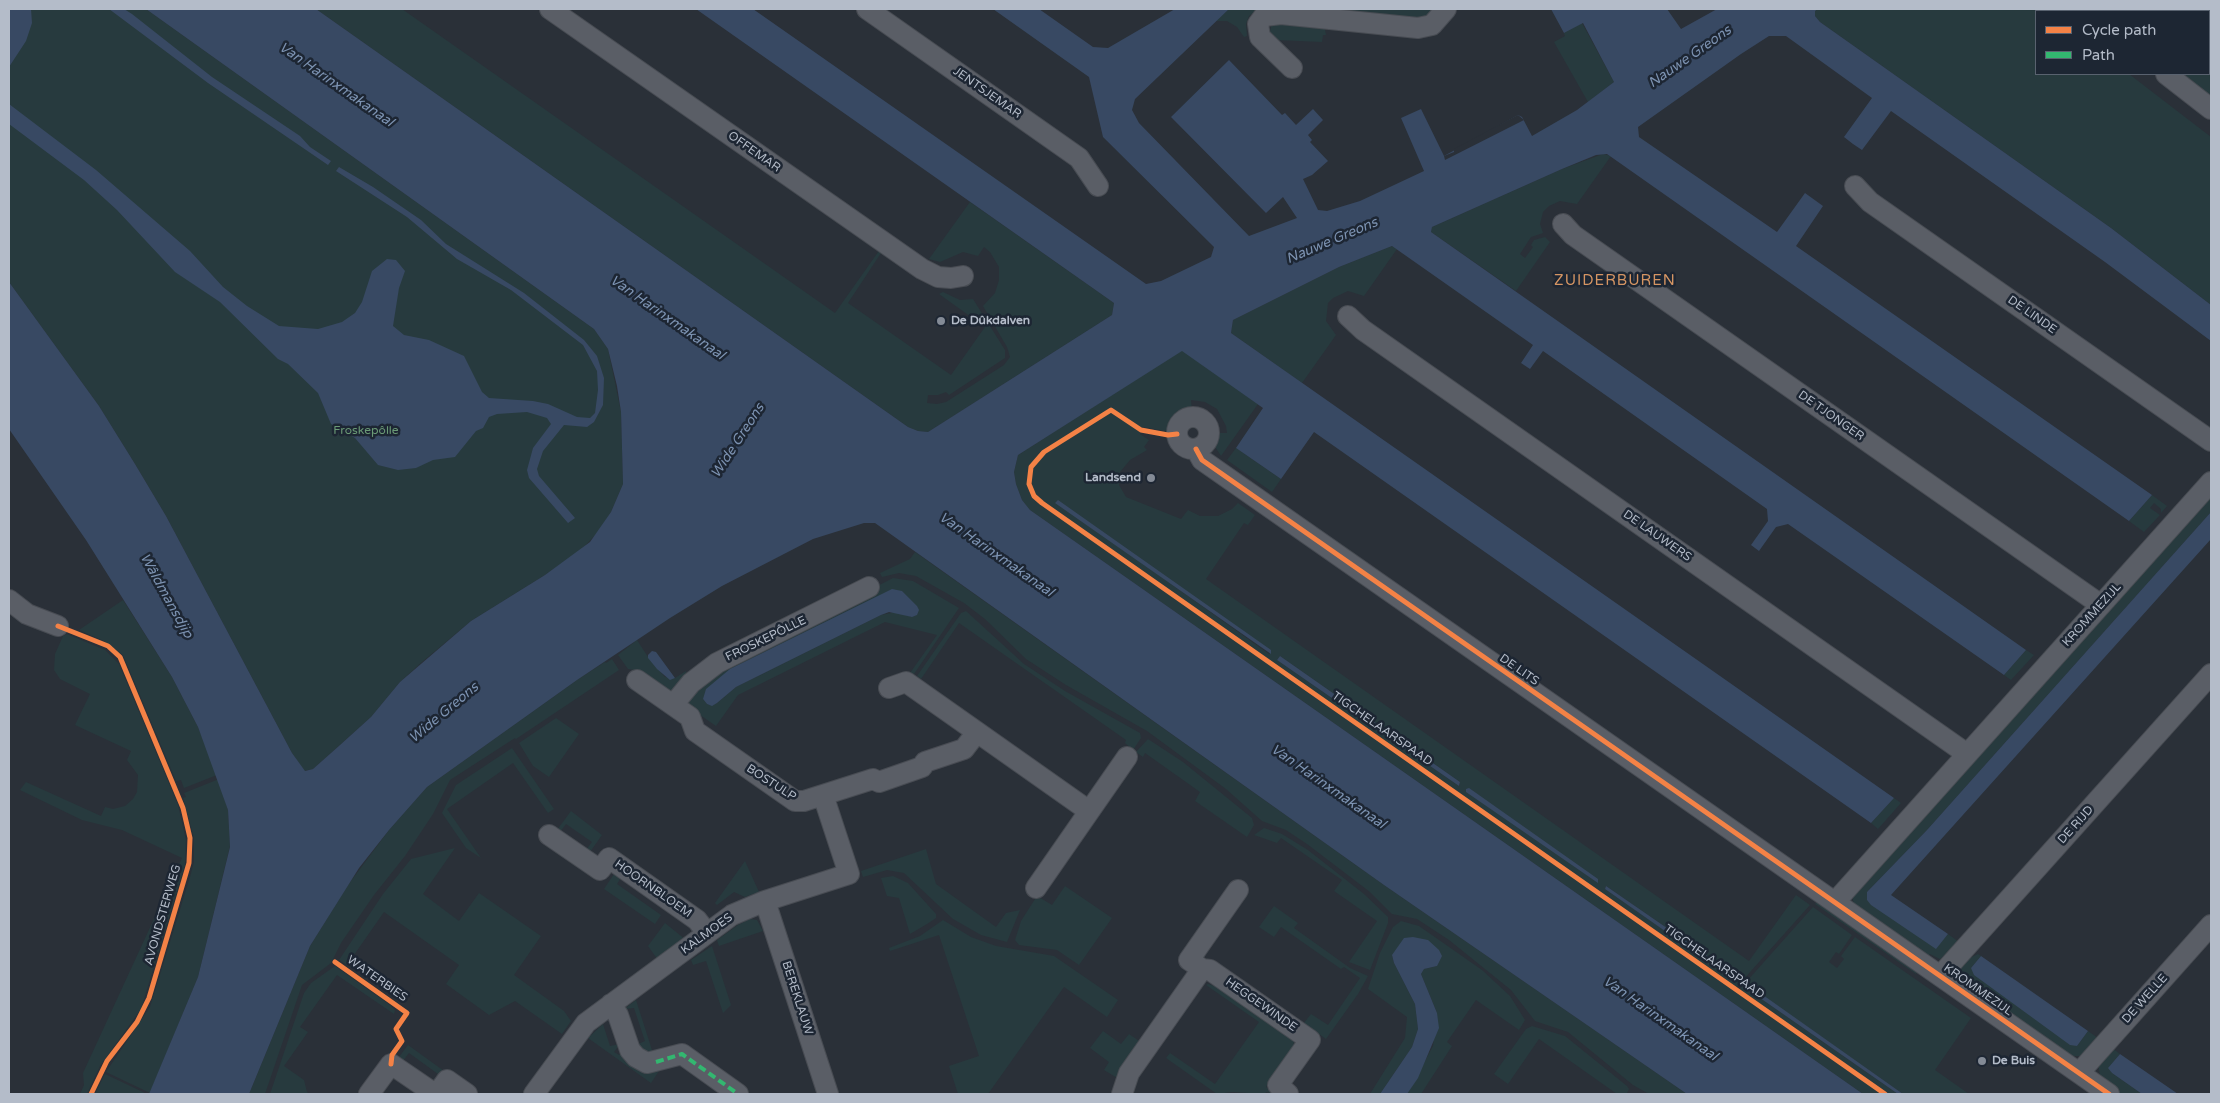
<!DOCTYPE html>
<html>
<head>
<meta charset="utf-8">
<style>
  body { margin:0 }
  #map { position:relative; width:2220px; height:1103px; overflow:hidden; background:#2a3038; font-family:"Varela Round",sans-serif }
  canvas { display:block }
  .frame { position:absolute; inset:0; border:10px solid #b4bcc9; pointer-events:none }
  .legend { position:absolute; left:2035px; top:10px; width:175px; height:65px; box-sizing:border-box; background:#1d2633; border:1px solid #59626f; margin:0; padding:6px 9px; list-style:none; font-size:15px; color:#b4bcc9 }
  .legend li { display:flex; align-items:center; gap:10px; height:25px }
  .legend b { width:25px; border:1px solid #59626f }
</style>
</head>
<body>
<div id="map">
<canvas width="2220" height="1103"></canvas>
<div class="frame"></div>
<ul class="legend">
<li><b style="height:6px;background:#f48246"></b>Cycle path</li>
<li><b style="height:6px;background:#33b770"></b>Path</li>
</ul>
</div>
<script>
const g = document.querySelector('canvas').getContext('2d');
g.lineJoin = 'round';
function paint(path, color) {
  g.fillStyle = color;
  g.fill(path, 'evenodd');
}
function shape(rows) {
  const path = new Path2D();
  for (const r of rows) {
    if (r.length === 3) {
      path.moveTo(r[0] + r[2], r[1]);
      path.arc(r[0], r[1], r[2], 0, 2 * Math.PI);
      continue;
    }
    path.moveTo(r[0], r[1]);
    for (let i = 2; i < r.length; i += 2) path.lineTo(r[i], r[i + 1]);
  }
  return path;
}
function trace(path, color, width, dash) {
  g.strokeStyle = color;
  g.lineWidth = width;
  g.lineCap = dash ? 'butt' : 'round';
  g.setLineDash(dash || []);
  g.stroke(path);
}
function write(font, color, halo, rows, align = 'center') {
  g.font = font + ' "Varela Round",sans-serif';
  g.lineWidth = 5;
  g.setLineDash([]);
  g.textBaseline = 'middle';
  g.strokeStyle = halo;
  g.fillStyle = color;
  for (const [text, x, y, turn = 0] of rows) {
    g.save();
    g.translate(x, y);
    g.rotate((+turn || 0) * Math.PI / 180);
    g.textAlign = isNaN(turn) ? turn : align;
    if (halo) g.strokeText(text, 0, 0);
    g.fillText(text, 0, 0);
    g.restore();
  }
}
paint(shape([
  [9,9,146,9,594,329,608,349,621,412,623,484,611,512,599,531,581,550,545,575,471,621,422,662,400,682,371,717,313,769,304,771,292,753,166,516,135,464,99,406,9,282],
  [316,9,402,9,835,313,881,248,883,250,848,303,951,375,985,327,939,294,943,292,960,300,973,299,1005,350,1005,358,949,395,946,392,938,395,928,395,927,403,937,404,946,402,1004,365,1010,357,1007,347,983,306,995,293,999,280,999,267,990,252,984,247,978,256,963,252,940,262,929,259,970,202,1114,303,1112,315,928,432,918,431,908,427],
  [1229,9,1258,9,1249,16,1246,24,1247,36,1244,37,1237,27,1227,21,1216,21],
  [1290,9,1439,9,1427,21],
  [1818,9,2044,9,2047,11,2036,11,2036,74,2129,74,2211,137,2211,305,2111,228,1820,22,1815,16,1815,11],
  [1272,22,1324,24,1326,35,1323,35,1322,42,1276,40,1270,32],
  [1582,23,1614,82,1588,102,1554,42,1565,36,1564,33],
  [2209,63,2211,65,2211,99,2178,74,2209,74],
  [1603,154,1611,156,1577,204,1560,201,1549,206,1543,212,1540,224,1543,233,1531,237,1520,254,1525,258,1533,247,1531,245,1534,240,1545,237,1550,242,1516,291,1431,232,1432,227,1562,169],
  [1392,246,1397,249,1364,296,1348,291,1333,298,1328,303,1326,321,1336,335,1302,383,1231,333,1233,320,1339,267],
  [1182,350,1258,404,1221,456,1214,445,1215,433,1227,433,1226,426,1217,409,1205,402,1191,400,1192,411,1178,417,1171,432,1143,427,1140,434,1149,440,1144,447,1147,450,1130,460,1120,472,1119,485,1126,497,1181,519,1188,510,1200,516,1218,516,1232,509,1238,503,1255,515,1248,525,1244,523,1206,579,1749,961,1796,895,1810,905,1734,990,1882,1094,1863,1094,1030,510,1022,500,1016,484,1014,472,1018,455],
  [1055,501,1271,653,1269,654],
  [1280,656,1460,782,1459,786,1277,660],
  [1606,886,1735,975,1734,978,1605,889],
  [1236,448,1281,479,1272,492,1227,460],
  [2211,492,2211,512,1927,830,1867,892,1936,948,1948,934,1959,942,1940,959,1930,954,1927,957,1854,905,1852,895],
  [2152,495,2167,506,2161,513,2161,509,2154,503,2150,508,2160,515,2144,532,2129,521],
  [915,552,1384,885,1687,1094,1649,1094,1633,1085,1568,1032,1535,1021,1511,990,1449,940,1417,919,1392,914,1370,892,1307,844,1286,830,1262,821,1226,789,1147,731,1066,685,1026,659,985,619,964,603,916,576,899,573,882,577,880,573,910,559],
  [893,578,913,581,959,608,914,674,910,673,937,635,885,622,738,695,716,726,687,706,684,697,704,676],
  [902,591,912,617,896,612,881,615,736,687,717,703,712,705,707,704,703,699],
  [123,600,172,677,198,727,217,775,184,788,181,780,176,781,123,655,104,641,79,630],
  [966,611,1024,664,1065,691,1140,733,1141,738,1133,750,1125,743,1126,740,959,623,921,679,917,676,961,613],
  [67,634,105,650,119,664,178,805,186,840,185,865,141,1009,100,1066,87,1094,80,1094,84,1085,83,1073,182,858,122,830,82,820,20,790,26,782,101,816,105,807,113,809,125,806,133,799,137,792,138,775,127,760,131,751,75,725,90,694,60,679,54,670,55,654,63,636],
  [637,640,650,660,665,677,675,678,686,671,685,683,669,693,635,670,628,669,618,655],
  [2026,650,2034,655,2011,680,2004,675],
  [612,659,619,670,516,739,515,738,450,780,433,814,405,856,374,895,341,943,331,963,302,985,265,1094,249,1094,310,946,348,885,389,830,427,787,577,680,605,662,606,663],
  [556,718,579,734,549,777,533,766,519,743],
  [1148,739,1183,762,1252,818,1254,825,1247,837,1195,801,1200,792,1145,753,1143,757,1136,752],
  [512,748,554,809,548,813,513,763,447,809,481,858,466,848,442,813,456,785],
  [219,779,228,810,230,846,198,977,150,1093,106,1072,150,1007,190,877,194,862,194,838,183,798,186,797,184,793],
  [1894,798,1901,803,1878,829,1871,823],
  [571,811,602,835,590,852,586,850,592,842,566,824,560,832,557,830],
  [1264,828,1282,834,1308,850,1364,894,1388,917,1388,923,1370,970,1349,962,1377,921,1334,891,1342,880,1281,838,1277,843,1254,835],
  [455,848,423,894,459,921,479,893,541,936,514,975,564,1011,571,1021,562,1034,515,1001,489,1015,446,984,459,965,384,912,347,965,339,960,383,894,411,859],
  [926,849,936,884,996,927,1006,913,1020,910,1007,942,981,935,953,919,904,873,887,870,863,877,861,871],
  [745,861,759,892,745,897,734,892,717,905,715,903],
  [616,871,622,876,617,884,661,915,655,924,604,889],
  [893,876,908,883,936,914,936,918,927,924,910,934,899,898,887,896,881,878],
  [1065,886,1112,918,1079,965,1057,950,1019,945,1015,940,1021,921,1037,896,1052,905],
  [1819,900,1920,969,1916,974,1815,904],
  [1274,906,1298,923,1294,928,1350,968,1368,976,1358,994,1326,1039,1304,1023,1311,1014,1328,1025,1360,978,1344,967,1341,969,1281,927,1274,937,1259,927],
  [1813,907,1852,935,1839,954,1836,952,1829,962,1837,968,1844,959,1841,956,1855,937,1971,1018,1935,1070,1969,1094,1903,1094,1751,988,1750,991,1898,1094,1887,1094,1739,990],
  [750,919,757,920,763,931,719,946,717,940,738,925],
  [943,920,971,937,996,946,1054,956,1118,1000,1107,1017,1064,987,988,1094,958,1094,949,1066,979,1056,939,935,890,951,889,948,920,936],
  [1401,921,1419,926,1482,970,1510,996,1525,1020,1519,1030,1476,1000,1447,1042,1452,1046,1421,1094,1407,1094,1433,1046,1437,1013,1421,974,1424,969,1437,966,1392,955,1394,963,1415,1004,1418,1029,1412,1047,1380,1094,1370,1094,1405,1038,1407,1017,1368,989,1380,953,1393,927],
  [665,923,686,940,658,960,648,946],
  [712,946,731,1005,723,1013,706,961,693,965,691,960],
  [1978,954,1981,956,1971,968,2077,1046,2088,1031,2098,1038,2082,1056,2072,1056,1968,986,1970,983,1961,976,1960,969,1970,958],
  [335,966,390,1005,395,1010,394,1014,337,975,300,1027,308,1032,284,1066,304,1080,307,1092,310,1094,270,1094,304,993,311,983],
  [1208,984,1218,987,1294,1041,1293,1048,1266,1087,1275,1094,1266,1092,1265,1094,1232,1092,1217,1094,1166,1058,1170,1053,1215,1084,1259,1022,1206,985],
  [636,1000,652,1050,653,1055,651,1056,636,1045,645,1041,634,1008,624,1009],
  [603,1024,610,1046,620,1044,614,1052,619,1055,623,1050,661,1068,651,1083,588,1038],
  [1532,1026,1565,1036,1627,1086,1629,1089,1627,1093,1617,1094,1539,1039,1508,1084,1494,1074,1526,1029],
  [1103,1031,1121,1044,1129,1034,1142,1043,1119,1079,1104,1070,1109,1062,1090,1048],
  [408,1045,444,1071,436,1083,432,1082,438,1074,409,1053,402,1062,399,1057],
  [2112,1048,2120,1054,2109,1067,2112,1073,2142,1094,2121,1094,2105,1083,2100,1075,2098,1065],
  [105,1074,145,1093,147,1094,95,1094]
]), '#273a3e');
paint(shape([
  [9,9,31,9,32,23,26,41,9,67],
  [109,9,124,9,132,14,212,77,300,136,310,147,331,161,328,165,208,83],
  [146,9,316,9,908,427,918,431,928,432,1112,315,1114,303,696,9,753,9,1146,284,1161,281,1211,257,1214,247,1103,137,1089,77,993,9,1039,9,1093,47,1108,48,1175,9,1229,9,1135,99,1132,110,1139,123,1249,236,1297,218,1283,197,1266,213,1171,117,1229,60,1282,115,1285,113,1296,125,1313,109,1323,120,1308,135,1312,140,1310,142,1328,161,1312,175,1303,179,1318,210,1327,211,1360,201,1424,171,1401,118,1421,109,1444,156,1518,115,1522,117,1532,136,1577,110,1614,82,1583,23,1564,33,1551,9,1667,9,1681,29,1717,9,1818,9,1815,11,1815,16,1820,22,2111,228,2211,305,2211,341,2105,262,1891,111,1862,150,1853,144,1844,137,1872,98,1786,36,1769,36,1741,54,1638,127,1639,137,1777,232,1805,193,1823,206,1796,246,2152,495,2129,521,1607,154,1596,155,1562,169,1432,227,1431,232,2026,650,2004,675,1788,524,1776,527,1759,551,1751,545,1768,521,1767,509,1543,351,1530,369,1521,363,1533,345,1392,246,1339,267,1233,320,1231,333,1894,798,1871,823,1314,432,1281,479,1236,448,1263,408,1182,351,1018,455,1014,472,1016,484,1022,500,1030,510,1863,1094,1687,1094,1384,885,875,523,864,523,813,539,722,586,670,618,577,680,427,787,389,830,359,868,310,946,249,1094,149,1094,198,977,230,847,228,810,198,727,172,677,86,540,9,429,9,282,99,406,135,464,166,516,292,753,305,771,313,769,340,745,371,717,400,682,471,621,545,575,590,542,611,512,623,484,621,412,617,386,608,349,594,329],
  [9,104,96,170,190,251,223,287,247,306,279,326,318,329,342,322,355,313,362,302,372,271,387,259,396,260,405,271,399,288,393,326,404,335,429,340,464,356,482,392,489,398,533,401,548,404,577,417,590,418,595,413,598,390,597,371,583,345,511,290,457,259,407,217,336,171,339,167,373,187,421,220,446,244,524,293,584,340,597,356,604,378,603,405,594,422,587,427,564,425,543,451,537,469,539,476,575,518,568,523,529,478,527,470,533,448,551,424,547,418,527,412,497,414,489,417,483,428,476,431,455,457,433,460,416,468,398,470,378,465,355,438,331,424,318,393,288,364,278,359,220,302,175,272,117,210,84,180,9,124],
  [1058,500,1271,650,1271,654,1055,503],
  [2211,512,2211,539,1891,895,1948,934,1936,949,1871,905,1867,900,1867,892,1927,830],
  [892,589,902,591,917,606,919,610,917,615,912,617,889,612,881,615,736,687,717,703,712,706,707,704,703,699,706,689,730,669],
  [652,651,656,652,675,678,670,680,657,669,648,658,648,655],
  [1280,656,1460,782,1459,786,1277,660],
  [1469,788,1598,879,1598,883,1466,792,1466,789],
  [1606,886,1735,975,1735,977,1732,978,1605,889],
  [1413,937,1428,940,1439,950,1442,956,1437,966,1424,969,1421,974,1437,1013,1439,1028,1418,1078,1407,1094,1380,1094,1412,1047,1418,1029,1415,1004,1394,963,1392,955,1404,938],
  [1981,956,2088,1031,2077,1046,2070,1045,1974,975,1971,968],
  [1751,988,1753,988,1903,1094,1898,1094,1750,991],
  [2120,1054,2178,1094,2142,1094,2112,1073,2108,1068]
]), '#384963');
paint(shape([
  [1518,115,1524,120,1445,160,1444,156,1454,152,1454,149]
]), '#2a3038');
const minor = shape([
  [550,9,922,269,938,277,951,278,963,276],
  [867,9,1079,158,1098,186],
  [2081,9,2084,11],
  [1292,68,1260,37,1258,24,1264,16,1281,14,1418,28,1432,25,1446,9],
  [2166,74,2211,109],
  [1855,186,1870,202,2211,441],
  [1563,224,1573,235,2101,605],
  [1348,316,1363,330,1967,754],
  [1193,433,16],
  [1196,449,1202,460,2109,1094],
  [9,600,27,614,58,626],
  [637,680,690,717,695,731,795,801,804,801,873,779,879,782,922,767,925,762,964,749,977,732,1089,811],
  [889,688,906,682,977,732],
  [673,705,691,683,717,663,869,587],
  [549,835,600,870,609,858,697,920,707,933],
  [1036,888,1127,757],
  [1238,890,1189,960,1202,969,1210,970,1310,1040,1278,1085,1288,1094],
  [765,901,828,1094],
  [1835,902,2211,482],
  [1940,976,2211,674],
  [611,1004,618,1015,630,1050,636,1057,647,1063,682,1054,738,1094],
  [2079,1073,2211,925],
  [369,1094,391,1064,435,1094],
  [437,1094,447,1080,467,1094],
  [534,1094,586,1023,732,915,765,901,849,874,823,795],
  [1122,1094,1129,1073,1202,969]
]);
trace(minor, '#484c53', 22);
trace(minor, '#5a5e66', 20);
trace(shape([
  [656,1062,682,1054,738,1094]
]), '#33b770', 4, [8, 4]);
trace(shape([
  [1177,434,1168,435,1141,430,1111,410,1044,452,1031,467,1029,484,1034,496,1042,503,1885,1094],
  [1196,449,1202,460,2109,1094],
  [58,626,108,646,120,657,183,808,190,838,189,863,149,998,137,1022,107,1061,91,1094],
  [335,962,407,1013,396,1029,402,1041,392,1055,391,1064]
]), '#f48246', 5);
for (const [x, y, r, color] of [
  [941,321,5,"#848b96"],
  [1151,478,5,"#848b96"],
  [1982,1061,5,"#848b96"]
]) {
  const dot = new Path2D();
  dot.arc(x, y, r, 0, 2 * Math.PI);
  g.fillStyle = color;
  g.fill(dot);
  trace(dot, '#1d2633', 2);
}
write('12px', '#b4bcc9', '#1d2633', [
  ["JENTSJEMAR",987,93,35],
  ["OFFEMAR",754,152,35],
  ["DE LINDE",2032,315,35],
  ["DE TJONGER",1831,416,35],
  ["DE LAUWERS",1657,536,35],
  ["KROMMEZIJL",2092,615,-48],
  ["FROSKEPÔLLE",766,639,-26],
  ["DE LITS",1519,670,35],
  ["TIGCHELAARSPAAD",1382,729,35],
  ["BOSTULP",771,783,33],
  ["DE RIJD",2076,825,-48],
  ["HOORNBLOEM",653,889,35],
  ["AVONDSTERWEG",163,915,-74],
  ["KALMOES",707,934,-36],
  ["TIGCHELAARSPAAD",1714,962,35],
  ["WATERBIES",377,979,35],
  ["KROMMEZIJL",1978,990,35],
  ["BEREKLAUW",797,998,72],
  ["DE WELLE",2145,999,-48],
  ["HEGGEWINDE",1261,1005,35]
]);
write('bold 12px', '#b4bcc9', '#1d2633', [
  ["De Dûkdalven",951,321],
  ["Landsend",1141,478,"right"],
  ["De Buis",1992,1061]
], 'left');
write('12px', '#6b9a76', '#1d2633', [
  ["Froskepôlle",366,431]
]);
write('italic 14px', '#7c92b1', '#1d2633', [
  ["Nauwe Greons",1690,57,-35],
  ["Van Harinxmakanaal",336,85,35],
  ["Nauwe Greons",1332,241,-23],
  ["Van Harinxmakanaal",667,318,35],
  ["Wide Greons",738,441,-57],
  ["Van Harinxmakanaal",996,555,35],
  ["Wâldmansdjip",166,596,61],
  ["Wide Greons",444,713,-40],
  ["Van Harinxmakanaal",1328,787,35],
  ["Van Harinxmakanaal",1660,1019,35]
]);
g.letterSpacing = '1px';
write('15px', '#d59563', '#1d2633', [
  ["ZUIDERBUREN",1615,281]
]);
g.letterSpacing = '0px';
</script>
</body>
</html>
